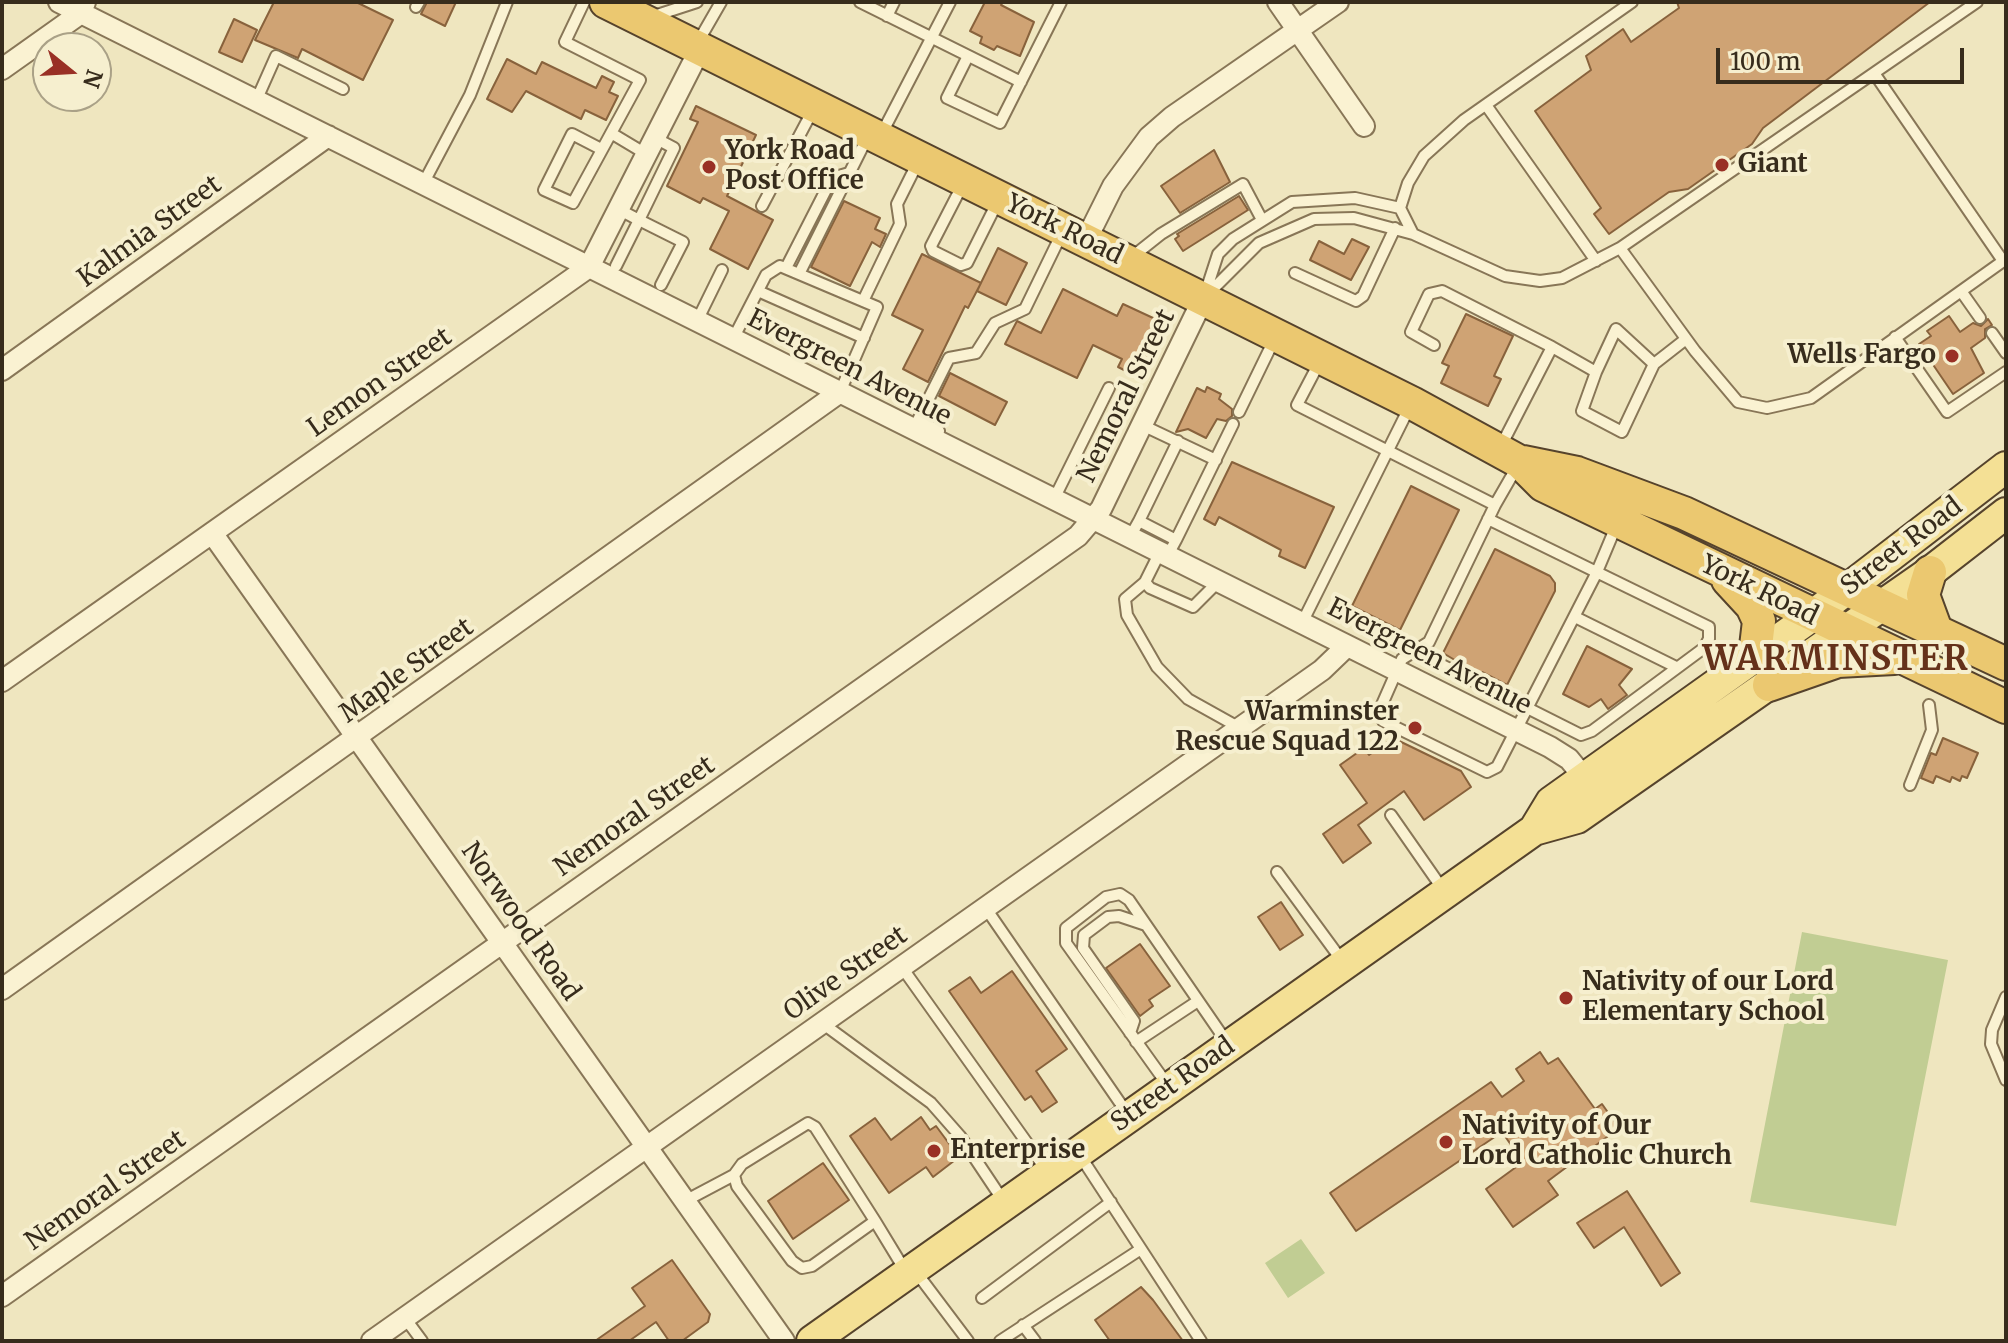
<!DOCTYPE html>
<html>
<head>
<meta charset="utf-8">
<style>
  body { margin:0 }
  #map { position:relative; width:2008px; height:1343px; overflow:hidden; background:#efe6bf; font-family:Merriweather,serif }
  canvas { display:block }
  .frame { position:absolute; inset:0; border:4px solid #372c1c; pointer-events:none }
  .north { position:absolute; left:32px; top:32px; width:80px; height:80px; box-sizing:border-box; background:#f6efcf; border:2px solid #aaa187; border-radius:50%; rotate:108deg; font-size:22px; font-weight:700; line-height:32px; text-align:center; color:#372c1c }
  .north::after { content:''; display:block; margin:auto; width:28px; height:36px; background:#993025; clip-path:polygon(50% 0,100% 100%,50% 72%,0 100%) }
  .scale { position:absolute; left:1716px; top:48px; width:248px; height:36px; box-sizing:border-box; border:4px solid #372c1c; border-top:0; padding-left:10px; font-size:24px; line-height:28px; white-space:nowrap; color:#372c1c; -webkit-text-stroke:6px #f6efcf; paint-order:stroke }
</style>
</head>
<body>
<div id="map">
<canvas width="2008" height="1343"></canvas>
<div class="frame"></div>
<div class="north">N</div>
<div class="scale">100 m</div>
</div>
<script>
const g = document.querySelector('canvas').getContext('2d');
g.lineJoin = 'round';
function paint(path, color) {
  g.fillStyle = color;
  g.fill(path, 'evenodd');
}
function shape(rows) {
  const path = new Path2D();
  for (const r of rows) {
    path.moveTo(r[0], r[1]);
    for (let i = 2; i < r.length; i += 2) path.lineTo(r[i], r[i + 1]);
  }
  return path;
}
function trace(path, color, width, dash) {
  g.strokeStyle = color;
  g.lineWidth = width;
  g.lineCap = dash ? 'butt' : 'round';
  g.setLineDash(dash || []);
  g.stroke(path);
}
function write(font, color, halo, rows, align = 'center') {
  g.font = font + ' Merriweather,serif';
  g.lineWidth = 8;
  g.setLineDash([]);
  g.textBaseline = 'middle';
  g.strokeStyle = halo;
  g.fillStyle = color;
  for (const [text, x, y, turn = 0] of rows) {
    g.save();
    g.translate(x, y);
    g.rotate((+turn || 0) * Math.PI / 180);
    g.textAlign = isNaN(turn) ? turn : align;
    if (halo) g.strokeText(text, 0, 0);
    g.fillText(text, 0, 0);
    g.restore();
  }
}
paint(shape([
  [1802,932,1948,960,1896,1226,1750,1202],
  [1301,1239,1325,1273,1288,1298,1265,1263]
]), '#c1cd93');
const building = shape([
  [274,2,356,2,393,20,363,80,302,49,298,58,255,40,274,2],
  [427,2,456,2,445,26,421,14,427,2],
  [985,2,1003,2,1001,5,1034,22,1020,56,997,46,994,50,980,43,982,37,970,31,985,2],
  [1677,2,1930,2,1763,128,1752,144,1688,189,1669,192,1609,234,1594,214,1601,208,1535,111,1591,70,1586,56,1623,29,1631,42,1679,8,1677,2],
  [234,19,257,30,242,62,219,52,234,19],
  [507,59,536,74,542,62,596,88,602,76,614,82,609,92,618,96,606,120,585,110,581,119,526,91,512,112,487,99,507,59],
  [696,106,756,135,727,196,773,220,748,269,710,249,729,211,703,198,700,203,667,186,698,122,690,119,696,106],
  [1214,150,1230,182,1180,213,1161,186,1214,150],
  [1239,196,1248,210,1183,251,1175,239,1179,236,1177,234,1239,196],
  [844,201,880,218,875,229,886,234,880,247,872,242,850,286,811,267,844,201],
  [1352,239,1369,247,1351,280,1310,260,1319,241,1344,254,1352,239],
  [998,248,1027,263,1006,305,977,291,998,248],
  [922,254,981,283,968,308,965,306,928,382,903,369,923,330,892,315,922,254],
  [1063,289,1117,316,1123,304,1166,324,1140,378,1118,367,1122,359,1093,345,1077,378,1005,344,1017,321,1041,333,1063,289],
  [1466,314,1513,336,1494,376,1501,379,1488,406,1441,383,1449,366,1442,363,1466,314],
  [1949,316,1960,332,1973,323,1981,326,1988,319,1992,325,1985,329,1985,338,1971,348,1984,373,1953,394,1919,344,1931,336,1927,331,1949,316],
  [950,373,1007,402,995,425,939,396,950,373],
  [1207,387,1221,394,1219,399,1232,409,1232,416,1226,421,1217,419,1206,438,1188,429,1176,432,1197,388,1205,392,1207,387],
  [1232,462,1334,507,1305,568,1279,556,1281,550,1219,517,1215,525,1204,519,1232,462],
  [1411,486,1459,510,1400,630,1352,606,1411,486],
  [1495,549,1550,576,1555,583,1555,591,1507,685,1482,672,1480,675,1443,653,1495,549],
  [1587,646,1632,669,1619,685,1627,695,1608,709,1601,699,1589,707,1563,694,1587,646],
  [1393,738,1461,771,1471,787,1424,820,1404,791,1358,825,1371,843,1343,863,1323,834,1367,803,1340,765,1364,748,1369,755,1393,738],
  [1943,738,1978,753,1967,778,1962,776,1960,781,1952,777,1950,782,1936,776,1933,783,1921,778,1931,753,1936,755,1943,738],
  [1281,902,1303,935,1280,950,1258,917,1281,902],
  [1140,944,1170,986,1149,1000,1153,1006,1140,1016,1106,968,1140,944],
  [1012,971,1067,1049,1036,1071,1057,1102,1042,1112,1031,1096,1025,1100,949,991,970,977,981,993,1012,971],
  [1540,1052,1548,1064,1558,1058,1595,1109,1602,1104,1619,1128,1548,1181,1558,1195,1513,1227,1486,1189,1523,1162,1502,1132,1356,1231,1330,1193,1491,1082,1502,1097,1524,1081,1516,1069,1540,1052],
  [921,1117,930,1130,936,1126,959,1157,933,1177,926,1167,889,1193,850,1136,875,1118,891,1140,921,1117],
  [823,1163,849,1200,793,1239,768,1201,823,1163],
  [1627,1191,1680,1273,1661,1286,1624,1227,1594,1248,1577,1223,1627,1191],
  [672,1260,710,1314,708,1322,682,1341,669,1341,656,1322,629,1341,595,1341,645,1306,632,1288,672,1260],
  [1141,1287,1153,1300,1183,1341,1110,1341,1095,1320,1141,1287]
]);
paint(building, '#cfa374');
trace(building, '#88623c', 2);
const service = shape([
  [584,2,565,42,640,80,573,203,544,190,572,134,601,149],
  [860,2,1021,82],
  [1632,2,1464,120,1424,156,1408,183,1400,208,1413,234,1505,276,1540,281,1562,278,1620,248,1695,351,1738,402,1767,408,1811,398,2006,259],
  [1977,2,1874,73,2003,261],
  [416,7,419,2],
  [654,16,697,2],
  [887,16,894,2],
  [698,42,721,2],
  [968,56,947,98,1000,123,1061,2],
  [256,101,276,56,343,89],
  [1486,105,1596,261],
  [611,133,646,154],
  [881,135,950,2],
  [964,182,931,246,933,251,961,265,967,263,998,201],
  [423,184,470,95,507,2],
  [762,206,814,108],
  [618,209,639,220,674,148,655,138],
  [1620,248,1874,73],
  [1132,257,1161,234,1243,184,1261,218],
  [616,266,639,220,683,242,661,285],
  [787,266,832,178,849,173],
  [800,272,867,138],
  [1295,273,1356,301,1363,296,1395,228],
  [758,291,864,338],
  [1961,291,1980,318],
  [1205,294,1218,254,1233,239,1292,202,1355,198,1400,208],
  [1208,294,1259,243,1314,219,1354,218,1413,234],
  [863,301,900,224,897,204,919,160],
  [697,321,722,270],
  [1992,333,2006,353],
  [1895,337,1947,412,2006,372],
  [733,339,766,275,780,266,877,307,840,392],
  [1434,345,1411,332,1429,294,1442,291,1552,347],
  [1319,363,1297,405,1495,505,1518,465],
  [1596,372,1582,411,1622,432,1654,364],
  [1239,412,1275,338],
  [1142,425,1216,460],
  [939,431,918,420,949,358,976,353,995,323,1025,309,1061,235],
  [1500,448,1552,347,1596,372,1616,329,1654,364,1686,339],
  [1054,499,1109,388],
  [1495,505,1429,642,1402,659,1380,709,1383,721,1487,772,1497,767,1596,574,1617,524],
  [1139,521,1178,441],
  [1130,537,1139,521,1176,540,1169,553,1160,552,1145,582,1150,588,1193,607,1219,581],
  [1176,540,1233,424],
  [1145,582,1125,599,1127,615,1157,667,1188,699,1240,728],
  [1575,617,1676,667],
  [1302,623,1410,406],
  [1414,651,1581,735,1592,731,1704,648,1709,639,1709,627,1488,519],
  [1910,785,1932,730,1929,705],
  [1391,815,1444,891],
  [1277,872,1343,962],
  [985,907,1127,1113],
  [901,966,1047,1171],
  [2006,997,1992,1030,1991,1044,2006,1080],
  [822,1023,931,1103,960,1136,1004,1202],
  [1130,1033,1134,1021,1083,948,1084,935,1108,917,1119,916,1146,925],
  [1136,1042,1198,1001],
  [1169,1087,1066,943,1066,928,1106,897,1120,894,1129,900,1228,1044],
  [685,1201,734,1175],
  [875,1221,812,1266,802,1268,792,1261,737,1186,734,1175,742,1164,808,1123,815,1127,875,1221,906,1272],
  [1141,1249,1201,1341],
  [916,1272,968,1341],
  [982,1298,1111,1202],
  [405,1318,422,1341],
  [1023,1325,1035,1341],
  [1000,1341,1141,1249,1079,1154]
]);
const minor = shape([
  [59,2,1550,747,1569,759,1591,786],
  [1278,2,1364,126],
  [2,69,81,13,85,2],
  [1086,240,1113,186,1149,137,1172,117,1338,2],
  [2,370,328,136],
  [212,533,784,1341],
  [2,681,589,267,700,49],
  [2,989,840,392],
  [2,1296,1078,536,1101,509,1203,299],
  [372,1341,1322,670,1347,646]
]);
const primary = shape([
  [1534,830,1551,802,1812,616,2006,467],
  [812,1341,1534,830,1577,818,1930,572,2006,513]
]);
const trunk = shape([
  [606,2,1412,403,1520,462,1543,485,2006,707],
  [1523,462,1577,473,1684,513,2006,664],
  [1930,572,1923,595,1937,633],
  [1728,580,1752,606,1759,621,1755,655],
  [1769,685,1838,661,1894,658]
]);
trace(service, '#887657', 14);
trace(minor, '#887657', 24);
trace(primary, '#56432c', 34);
trace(trunk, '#56432c', 36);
trace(service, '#faf2d2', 10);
trace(minor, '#faf2d2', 20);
trace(primary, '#f4e095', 30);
trace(trunk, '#ebc870', 32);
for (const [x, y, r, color] of [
  [1722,165,8,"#993025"],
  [709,167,8,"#993025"],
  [1952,356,8,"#993025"],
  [1415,728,8,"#993025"],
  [1566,998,8,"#993025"],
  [1446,1142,8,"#993025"],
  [934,1151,8,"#993025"]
]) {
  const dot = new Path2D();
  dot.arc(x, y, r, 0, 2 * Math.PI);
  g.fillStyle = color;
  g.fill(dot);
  trace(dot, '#f6efcf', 3);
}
write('bold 26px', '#372c1c', '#f6efcf', [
  ["York Road",725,152],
  ["Post Office",725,182],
  ["Giant",1738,165],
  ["Wells Fargo",1936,356,"right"],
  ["Warminster",1399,713,"right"],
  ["Rescue Squad 122",1399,743,"right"],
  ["Nativity of our Lord",1582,983],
  ["Elementary School",1582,1013],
  ["Nativity of Our",1462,1127],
  ["Lord Catholic Church",1462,1157],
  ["Enterprise",950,1151]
], 'left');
write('26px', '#372c1c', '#f6efcf', [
  ["York Road",1064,230,26],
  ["Kalmia Street",150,232,-36],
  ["Evergreen Avenue",849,368,27],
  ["Lemon Street",380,383,-35],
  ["Nemoral Street",1127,396,-64],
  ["Street Road",1902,547,-37],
  ["York Road",1759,591,26],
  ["Evergreen Avenue",1429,657,27],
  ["Maple Street",407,671,-36],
  ["Nemoral Street",635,817,-35],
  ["Norwood Road",520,922,55],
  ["Olive Street",846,974,-35],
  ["Street Road",1173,1085,-35],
  ["Nemoral Street",106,1191,-35]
]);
g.letterSpacing = '2px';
write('bold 34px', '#65311a', '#f6efcf', [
  ["WARMINSTER",1836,660]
]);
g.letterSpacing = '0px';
</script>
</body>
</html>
